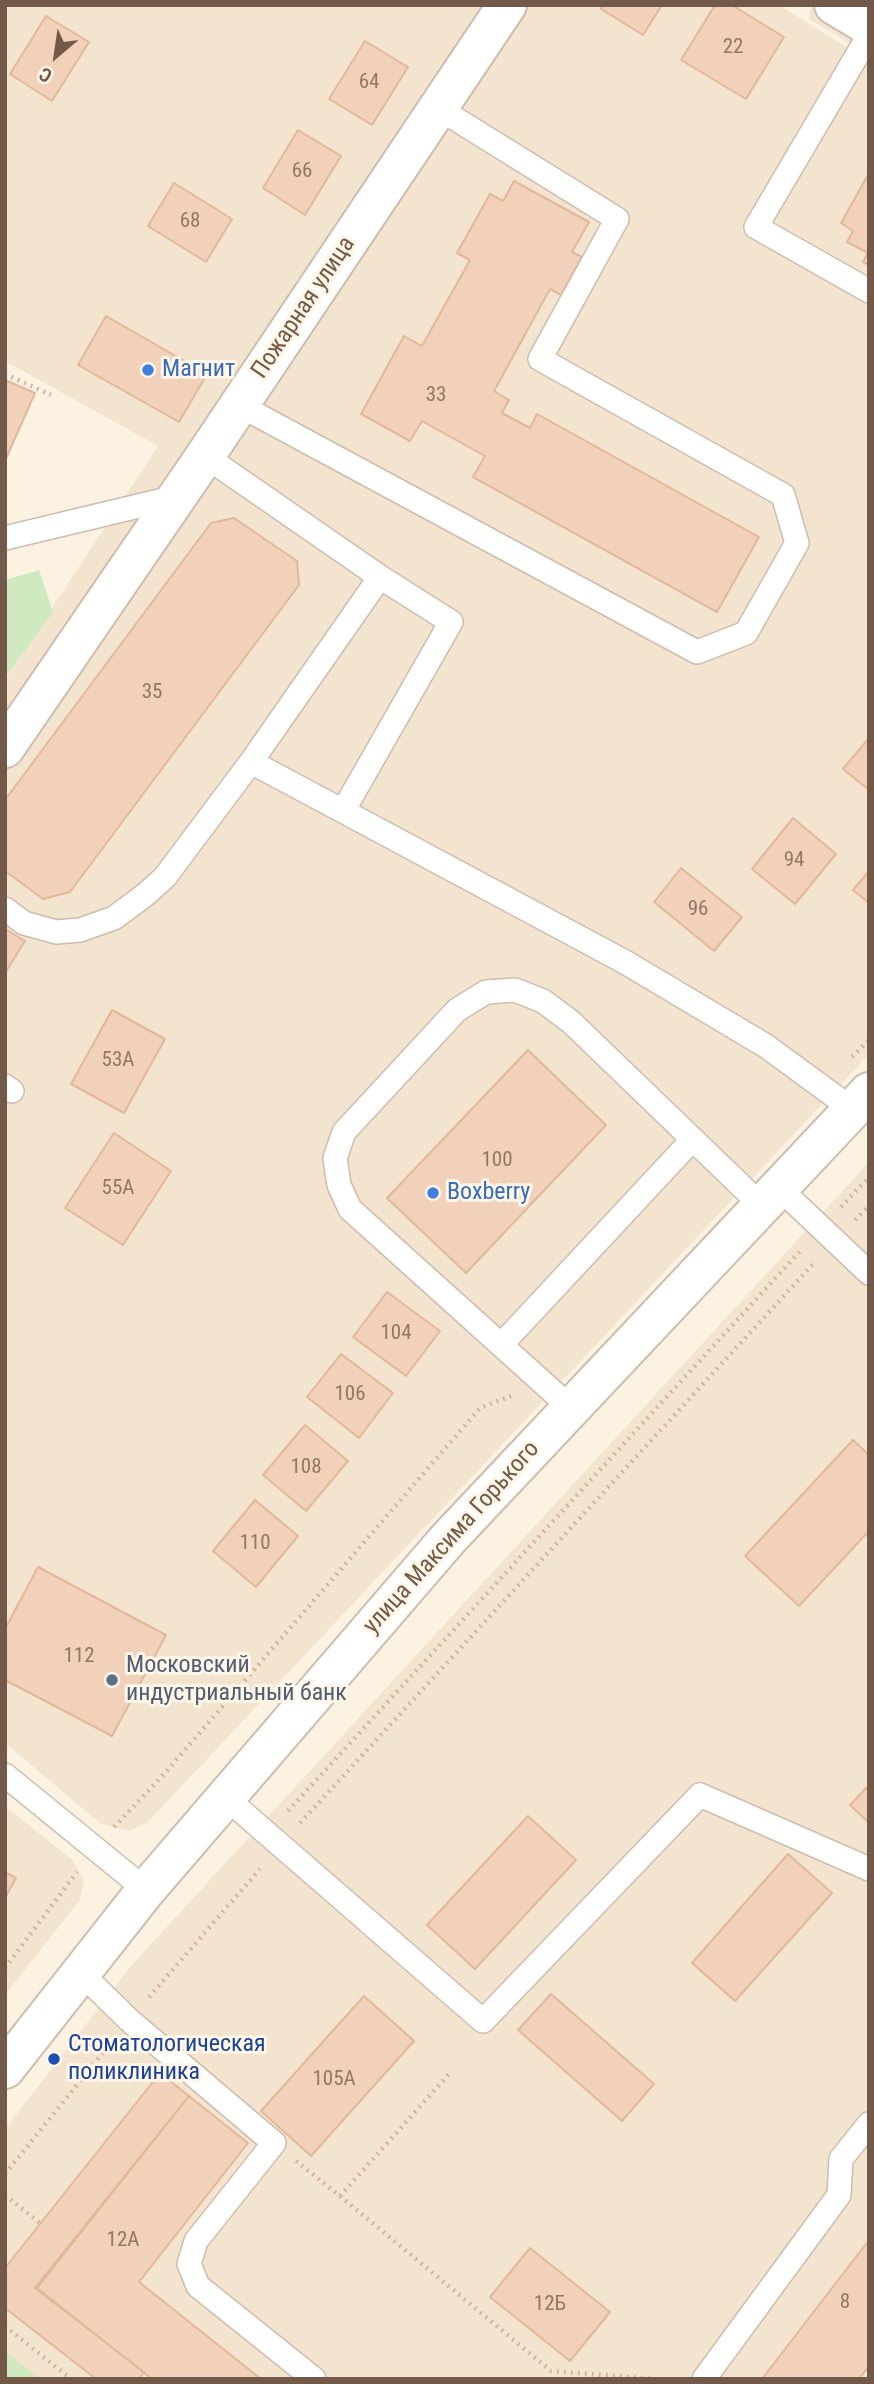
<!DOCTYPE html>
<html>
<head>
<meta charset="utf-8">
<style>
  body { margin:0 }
  #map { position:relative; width:874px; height:2384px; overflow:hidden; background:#fcf2e2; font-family:"Roboto Condensed",sans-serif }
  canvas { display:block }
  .frame { position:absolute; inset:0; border:7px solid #735949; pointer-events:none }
  .north { position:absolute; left:21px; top:21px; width:70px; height:70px; -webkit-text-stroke:5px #fff6e7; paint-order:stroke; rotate:209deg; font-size:19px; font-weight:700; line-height:28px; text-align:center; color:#735949 }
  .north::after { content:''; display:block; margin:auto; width:24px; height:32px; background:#735949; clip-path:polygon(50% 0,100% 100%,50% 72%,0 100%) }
</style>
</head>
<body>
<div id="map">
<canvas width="874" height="2384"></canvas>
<div class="frame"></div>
<div class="north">С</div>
</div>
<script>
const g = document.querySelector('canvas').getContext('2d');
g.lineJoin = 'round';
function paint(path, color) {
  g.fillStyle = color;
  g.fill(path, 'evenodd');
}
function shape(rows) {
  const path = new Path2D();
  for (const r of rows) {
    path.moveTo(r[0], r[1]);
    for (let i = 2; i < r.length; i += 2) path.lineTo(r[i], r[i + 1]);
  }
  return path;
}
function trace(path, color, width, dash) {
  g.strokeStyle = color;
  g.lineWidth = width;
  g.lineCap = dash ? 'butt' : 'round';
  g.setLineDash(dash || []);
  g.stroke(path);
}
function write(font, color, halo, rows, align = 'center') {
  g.font = font + ' "Roboto Condensed",sans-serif';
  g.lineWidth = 6;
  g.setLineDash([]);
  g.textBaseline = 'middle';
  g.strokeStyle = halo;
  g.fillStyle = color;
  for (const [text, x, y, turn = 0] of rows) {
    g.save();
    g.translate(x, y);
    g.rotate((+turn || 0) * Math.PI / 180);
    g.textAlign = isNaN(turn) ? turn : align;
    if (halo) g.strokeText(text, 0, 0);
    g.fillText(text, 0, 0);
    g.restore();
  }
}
paint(shape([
  [5,5,779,5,869,61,869,1054,148,1822,130,1831,101,1824,5,1743,5,680,158,446,5,361],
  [811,5,869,5,869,55,809,19],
  [869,1162,869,2379,5,2379,5,2129,130,1967],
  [5,1806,72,1860,84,1879,80,1900,5,1995]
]), '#f3e4d0');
paint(shape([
  [39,570,53,612,5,678,5,580],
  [5,2351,40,2379,5,2379]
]), '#d0e9c1');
const building = shape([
  [603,5,662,5,643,35,601,9,603,5],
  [715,5,732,5,784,37,746,99,681,60,715,5],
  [46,16,89,42,52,101,10,74,46,16],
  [365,41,408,67,372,125,329,99,365,41],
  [298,130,341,156,305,215,263,188,298,130],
  [869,173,869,265,863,262,868,253,847,242,853,231,841,223,869,173],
  [514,181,589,222,572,252,582,257,561,295,550,289,494,391,509,400,502,413,530,428,537,414,759,537,717,612,473,477,485,456,422,421,410,441,361,414,404,336,422,346,470,260,457,253,490,194,503,201,514,181],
  [174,183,232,219,206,262,148,226,174,183],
  [106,316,207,374,179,422,78,365,106,316],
  [5,380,35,393,5,461,5,380],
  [234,518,297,561,299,585,70,892,43,899,5,871,5,800,211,523,234,518],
  [869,738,869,790,843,769,869,738],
  [793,818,836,854,795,904,752,869,793,818],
  [681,868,742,917,714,951,654,902,681,868],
  [869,871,869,903,853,890,869,871],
  [5,929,25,941,5,973,5,929],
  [112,1010,165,1039,124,1113,71,1084,112,1010],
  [528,1050,606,1125,466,1273,387,1198,528,1050],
  [114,1133,171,1171,123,1245,65,1208,114,1133],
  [387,1292,440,1331,406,1376,353,1337,387,1292],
  [341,1354,393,1393,359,1438,307,1397,341,1354],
  [305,1425,348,1461,306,1511,263,1475,305,1425],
  [853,1440,869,1455,869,1531,799,1606,745,1556,853,1440],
  [255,1500,298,1536,256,1587,213,1551,255,1500],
  [38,1567,166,1635,112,1736,5,1680,5,1629,38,1567],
  [869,1785,869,1823,850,1805,869,1785],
  [528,1816,576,1860,475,1969,427,1925,528,1816],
  [788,1854,832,1893,735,2001,692,1963,788,1854],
  [5,1872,16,1878,5,1898,5,1872],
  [551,1994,654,2084,622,2121,518,2030,551,1994],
  [364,1996,414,2041,311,2156,261,2111,364,1996],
  [160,2073,189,2096,35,2288,144,2372,139,2379,96,2379,5,2308,5,2268,160,2073],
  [189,2096,248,2143,139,2282,261,2379,152,2379,37,2288,189,2096],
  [869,2240,869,2366,859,2379,762,2379,869,2240],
  [530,2248,610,2312,570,2361,490,2297,530,2248]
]);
paint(building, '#f1d1ba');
trace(building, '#e3b89a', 2);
const service = shape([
  [869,35,756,227,869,291],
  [239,405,697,652,746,633,797,543,783,495,540,359,617,219,438,108],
  [205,456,380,577,451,622,343,811,625,962,766,1046,852,1109],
  [5,538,176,497],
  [251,762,343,811],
  [5,909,24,923,56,932,80,930,114,918,145,895,165,877,251,762,380,577],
  [5,1086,12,1091],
  [778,1187,869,1273],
  [502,1344,692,1140],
  [571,1408,350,1209,339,1185,335,1158,344,1132,457,1010,486,992,515,990,543,1001,571,1022,761,1205],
  [5,1775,146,1890],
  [225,1797,483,2021,700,1795,869,1869],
  [80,1972,129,2020,274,2143,196,2241,189,2264,198,2286,314,2379],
  [704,2379,839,2195,841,2159,869,2124]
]);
const minor = shape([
  [834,5,869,26],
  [5,748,205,456,507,5]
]);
const tertiary = shape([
  [5,2069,146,1890,448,1539,869,1092]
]);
trace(service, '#cfbcac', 26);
trace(minor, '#cfbcac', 42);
trace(tertiary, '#cfbcac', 42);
trace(shape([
  [5,374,51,395],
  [852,1057,869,1040],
  [841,1207,869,1177],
  [855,1220,869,1206],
  [288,1811,802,1249],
  [300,1823,815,1262],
  [114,1827,165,1773,480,1408,511,1396],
  [5,1968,77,1872],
  [149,1997,260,1869],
  [296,2161,340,2196,449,2074],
  [5,2174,110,2044],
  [5,2195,40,2223],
  [340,2196,551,2371,655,2379],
  [5,2326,71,2379]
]), '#d5b49d', 4.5, [2, 5]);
trace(service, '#fff', 23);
trace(minor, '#fff', 38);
trace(tertiary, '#fff', 38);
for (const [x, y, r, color] of [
  [148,370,7,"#3f7fe0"],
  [433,1193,7,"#3f7fe0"],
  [112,1680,7,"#5c6f8a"],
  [54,2059,7,"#1a4fb4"]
]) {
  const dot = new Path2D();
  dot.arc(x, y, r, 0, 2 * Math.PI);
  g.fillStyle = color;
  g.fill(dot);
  trace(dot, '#fff6e7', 2.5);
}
write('21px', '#927765', null, [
  ["22",733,48],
  ["64",369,83],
  ["66",302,172],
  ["68",190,222],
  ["33",436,396],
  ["35",152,693],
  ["94",794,861],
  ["96",698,910],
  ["53А",118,1061],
  ["100",497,1161],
  ["55А",118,1189],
  ["104",396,1334],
  ["106",350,1395],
  ["108",306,1468],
  ["110",255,1544],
  ["112",79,1657],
  ["105А",334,2080],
  ["12А",123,2241],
  ["8",845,2303],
  ["12Б",550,2305]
]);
write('24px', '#735949', '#fff6e7', [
  ["Пожарная улица",304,308,-56],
  ["улица Максима Горького",452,1538,-48]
]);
write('24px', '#366cbe', '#fff6e7', [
  ["Магнит",162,370],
  ["Boxberry",447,1193]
], 'left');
write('24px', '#4e5e75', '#fff6e7', [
  ["Московский",126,1666],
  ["индустриальный банк",126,1694]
], 'left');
write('24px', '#164399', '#fff6e7', [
  ["Стоматологическая",68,2045],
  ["поликлиника",68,2073]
], 'left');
</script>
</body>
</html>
